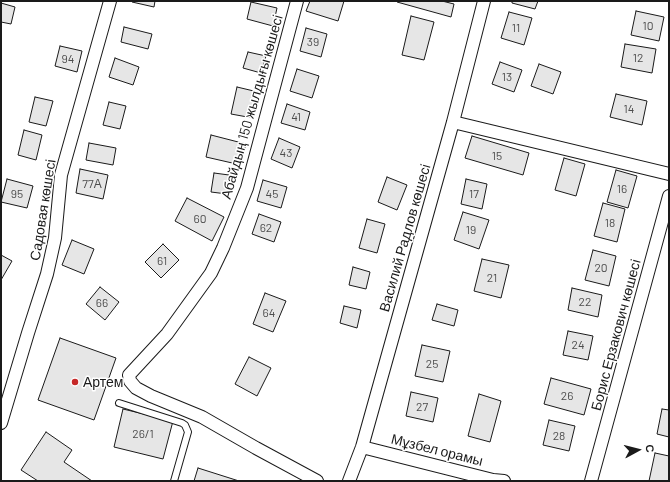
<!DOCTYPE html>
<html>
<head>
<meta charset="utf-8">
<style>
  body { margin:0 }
  #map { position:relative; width:670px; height:482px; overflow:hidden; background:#fff; font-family:Barlow,sans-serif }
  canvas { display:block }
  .frame { position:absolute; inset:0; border:2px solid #1a1a1a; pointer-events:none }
  .north { position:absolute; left:618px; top:430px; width:40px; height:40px; -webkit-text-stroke:3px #fff; paint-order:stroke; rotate:83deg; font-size:11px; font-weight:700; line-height:16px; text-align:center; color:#1a1a1a }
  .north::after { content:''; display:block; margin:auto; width:14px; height:18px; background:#1a1a1a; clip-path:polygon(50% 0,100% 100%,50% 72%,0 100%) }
</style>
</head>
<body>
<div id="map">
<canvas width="670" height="482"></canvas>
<div class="frame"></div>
<div class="north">С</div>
</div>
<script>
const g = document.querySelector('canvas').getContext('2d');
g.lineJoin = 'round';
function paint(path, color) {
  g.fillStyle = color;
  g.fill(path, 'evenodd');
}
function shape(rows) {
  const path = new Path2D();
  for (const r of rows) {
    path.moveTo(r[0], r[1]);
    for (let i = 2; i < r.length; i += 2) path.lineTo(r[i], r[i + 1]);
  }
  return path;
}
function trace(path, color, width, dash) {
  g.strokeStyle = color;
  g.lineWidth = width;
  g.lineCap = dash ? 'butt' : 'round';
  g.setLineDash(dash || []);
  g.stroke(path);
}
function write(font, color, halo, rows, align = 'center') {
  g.font = font + ' Barlow,sans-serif';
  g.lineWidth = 3;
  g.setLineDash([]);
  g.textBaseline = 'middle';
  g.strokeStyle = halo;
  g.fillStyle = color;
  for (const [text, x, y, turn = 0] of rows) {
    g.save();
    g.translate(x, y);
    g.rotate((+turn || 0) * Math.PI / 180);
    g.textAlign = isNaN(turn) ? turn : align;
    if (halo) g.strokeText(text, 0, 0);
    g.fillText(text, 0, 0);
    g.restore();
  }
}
const building = shape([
  [132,1,155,1,154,7,132,2,132,1],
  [310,1,344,1,338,21,306,11,310,1],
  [397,1,442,1,454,4,451,17,397,2,397,1],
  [512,1,538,1,535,9,512,3,512,1],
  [251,2,277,8,273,26,247,19,251,2],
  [1,3,15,7,11,24,1,22,1,3],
  [636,11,664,17,659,41,631,35,636,11],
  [509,12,532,18,524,45,501,38,509,12],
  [411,16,434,22,424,60,402,55,411,16],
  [124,27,152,34,148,49,121,42,124,27],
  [306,28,327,34,321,57,300,51,306,28],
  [625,44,656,49,652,73,621,67,625,44],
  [60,46,82,51,77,72,55,66,60,46],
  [248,52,266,56,261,73,243,68,248,52],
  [115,58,139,67,133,85,109,77,115,58],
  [500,62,522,70,514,92,492,84,500,62],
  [539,64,561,72,553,94,531,86,539,64],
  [297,69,319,76,312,98,290,91,297,69],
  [237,87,258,92,253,118,231,114,237,87],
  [616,94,647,101,642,125,610,117,616,94],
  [35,97,53,101,46,126,29,122,35,97],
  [109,102,126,106,120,129,103,125,109,102],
  [287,104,310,112,305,130,281,123,287,104],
  [24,130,42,135,36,160,18,155,24,130],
  [211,135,246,144,241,165,206,157,211,135],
  [472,136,529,153,523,175,465,158,472,136],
  [279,138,300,147,292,168,271,159,279,138],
  [89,143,116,148,113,165,86,160,89,143],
  [564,158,585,164,576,196,555,190,564,158],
  [80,169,108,175,103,199,76,193,80,169],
  [616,170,637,176,628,208,607,202,616,170],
  [214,173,229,175,227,194,211,192,214,173],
  [387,177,407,185,397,210,378,202,387,177],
  [7,179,33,186,27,208,1,202,7,179],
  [466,179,487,184,482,209,461,204,466,179],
  [263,180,287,187,281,208,257,201,263,180],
  [187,198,224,217,212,241,175,221,187,198],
  [603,203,625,209,617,242,594,236,603,203],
  [463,212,489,220,479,249,454,240,463,212],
  [259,214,281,222,274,242,252,234,259,214],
  [367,219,385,224,377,253,359,248,367,219],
  [72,240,94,249,84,274,62,265,72,240],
  [163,244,179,260,161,278,145,262,163,244],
  [593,250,616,256,609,286,585,280,593,250],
  [1,255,12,261,1,280,1,255],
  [482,259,509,265,501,298,474,291,482,259],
  [353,267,370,272,366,289,349,285,353,267],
  [100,287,119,302,105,320,86,304,100,287],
  [572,288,602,295,598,317,568,310,572,288],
  [265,293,286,301,273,332,253,324,265,293],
  [437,304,458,310,454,326,432,320,437,304],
  [344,306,361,310,357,328,340,323,344,306],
  [568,331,593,336,588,360,563,355,568,331],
  [60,338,116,358,94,420,38,400,60,338],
  [422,345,450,351,443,382,415,376,422,345],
  [249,357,271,368,257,396,235,384,249,357],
  [551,378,591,389,584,415,544,404,551,378],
  [411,392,438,398,433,422,406,416,411,392],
  [479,394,501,401,490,442,468,436,479,394],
  [123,409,173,421,163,459,114,447,123,409],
  [662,409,669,410,669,437,657,434,662,409],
  [549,420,575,426,569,451,543,445,549,420],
  [46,432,72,450,64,462,92,481,38,481,21,470,46,432],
  [655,453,669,456,669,481,649,481,655,453],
  [198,468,239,481,194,481,198,468]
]);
paint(building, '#e6e6e6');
trace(building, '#1a1a1a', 1);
const lane = shape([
  [119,403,182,423,185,425,188,432,174,481]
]);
const street = shape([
  [297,1,247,188,223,248,211,273,167,334,129,375,130,381,136,388,151,396,202,417,256,448,317,481],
  [453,122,669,174],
  [1,423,28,333,47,274,55,238,61,175,110,1],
  [362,447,493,480,504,481],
  [349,481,362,447,453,122,484,1],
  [591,481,669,196]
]);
trace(lane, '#1a1a1a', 8);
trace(street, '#1a1a1a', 14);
trace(lane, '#fff', 6);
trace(street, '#fff', 12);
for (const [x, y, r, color] of [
  [75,382,4,"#c62828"]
]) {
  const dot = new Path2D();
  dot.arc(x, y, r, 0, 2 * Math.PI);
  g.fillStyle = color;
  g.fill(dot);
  trace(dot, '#fff', 1.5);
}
write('12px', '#4d4d4d', null, [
  ["10",648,26],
  ["11",516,28],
  ["39",313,42],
  ["12",638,58],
  ["94",68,59],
  ["13",507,77],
  ["14",629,109],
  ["41",296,117],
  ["43",286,153],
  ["15",497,156],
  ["77А",92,184],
  ["16",622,189],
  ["95",17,194],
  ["45",272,194],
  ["17",474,194],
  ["60",200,219],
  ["18",610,223],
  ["62",266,228],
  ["19",471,230],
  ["61",162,261],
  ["20",601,268],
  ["21",492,278],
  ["22",585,302],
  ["66",102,303],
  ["64",269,313],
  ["24",578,345],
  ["25",432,364],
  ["26",567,396],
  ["27",422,407],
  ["26/1",143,434],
  ["28",559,436]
]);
write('14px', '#1a1a1a', '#fff', [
  ["Абайдың 150 жылдығы көшесі",252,107,-74],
  ["Садовая көшесі",43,210,-81],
  ["Василий Радлов көшесі",405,238,-74],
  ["Борис Ерзакович көшесі",616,335,-75],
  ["Мұзбел орамы",437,450,14]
]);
write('14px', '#1a1a1a', '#fff', [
  ["Артем",83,382]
], 'left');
</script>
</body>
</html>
